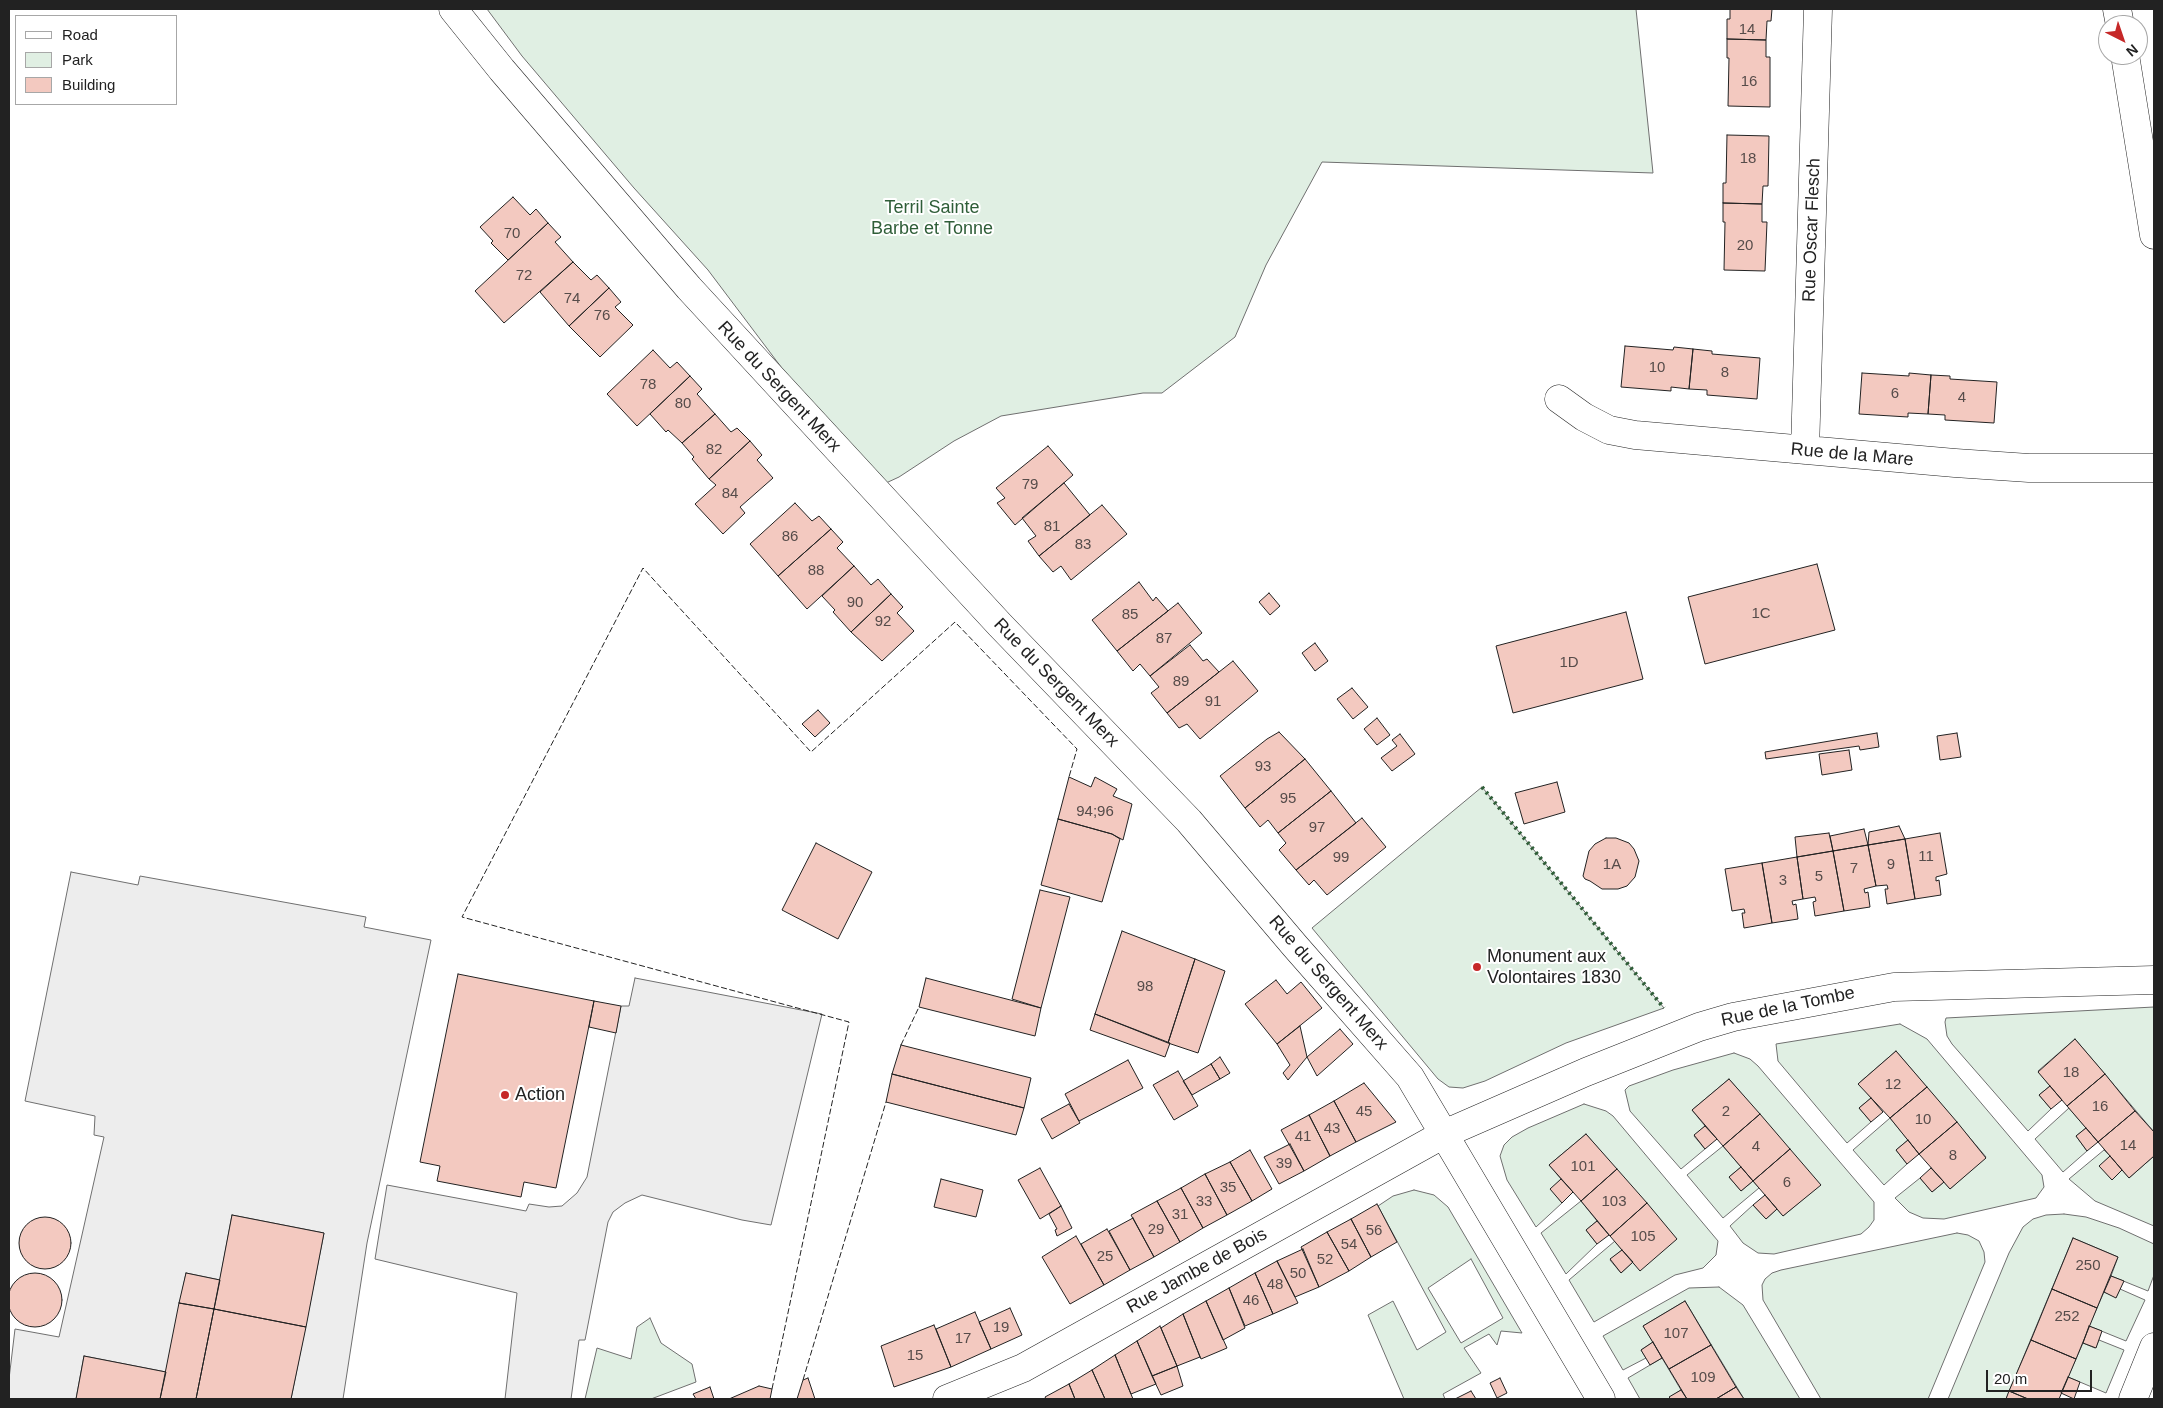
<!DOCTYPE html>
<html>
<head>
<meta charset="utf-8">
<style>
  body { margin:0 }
  #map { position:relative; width:2163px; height:1408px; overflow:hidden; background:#fff; font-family:Helvetica,sans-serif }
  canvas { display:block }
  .frame { position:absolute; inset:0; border:10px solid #222; pointer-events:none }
  .legend { position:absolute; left:15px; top:15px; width:162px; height:90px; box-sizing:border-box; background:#fff; border:1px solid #a7a7a7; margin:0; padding:6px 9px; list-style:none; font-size:15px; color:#222 }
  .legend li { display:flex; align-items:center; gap:10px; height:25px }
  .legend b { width:25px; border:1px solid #a7a7a7 }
  .north { position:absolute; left:2098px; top:15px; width:50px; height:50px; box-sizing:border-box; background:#fff; border:1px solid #a7a7a7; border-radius:50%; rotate:139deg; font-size:14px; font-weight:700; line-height:20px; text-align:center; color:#222 }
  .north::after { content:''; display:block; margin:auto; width:18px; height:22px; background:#c62828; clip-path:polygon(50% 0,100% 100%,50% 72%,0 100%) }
  .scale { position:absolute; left:1986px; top:1370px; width:106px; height:22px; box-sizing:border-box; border:2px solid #222; border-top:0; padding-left:6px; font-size:15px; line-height:18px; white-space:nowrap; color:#222; -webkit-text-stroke:4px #fff; paint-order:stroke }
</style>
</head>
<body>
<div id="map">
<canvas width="2163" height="1408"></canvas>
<div class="frame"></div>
<ul class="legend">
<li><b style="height:6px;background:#fff"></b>Road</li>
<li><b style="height:14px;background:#e0efe3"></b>Park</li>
<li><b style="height:14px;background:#f3c9c0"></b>Building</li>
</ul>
<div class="north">N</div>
<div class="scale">20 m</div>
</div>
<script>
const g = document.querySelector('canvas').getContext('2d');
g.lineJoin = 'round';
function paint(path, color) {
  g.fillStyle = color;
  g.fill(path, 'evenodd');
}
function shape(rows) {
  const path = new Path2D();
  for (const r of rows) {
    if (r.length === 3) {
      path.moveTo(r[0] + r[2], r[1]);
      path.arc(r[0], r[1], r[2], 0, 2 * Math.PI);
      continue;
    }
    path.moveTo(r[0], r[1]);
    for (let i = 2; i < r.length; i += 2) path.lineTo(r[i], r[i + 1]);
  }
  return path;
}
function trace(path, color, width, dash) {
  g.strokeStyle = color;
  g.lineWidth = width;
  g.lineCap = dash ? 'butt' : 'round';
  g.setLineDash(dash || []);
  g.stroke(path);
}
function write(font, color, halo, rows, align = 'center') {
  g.font = font + ' Helvetica,sans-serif';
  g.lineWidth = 4;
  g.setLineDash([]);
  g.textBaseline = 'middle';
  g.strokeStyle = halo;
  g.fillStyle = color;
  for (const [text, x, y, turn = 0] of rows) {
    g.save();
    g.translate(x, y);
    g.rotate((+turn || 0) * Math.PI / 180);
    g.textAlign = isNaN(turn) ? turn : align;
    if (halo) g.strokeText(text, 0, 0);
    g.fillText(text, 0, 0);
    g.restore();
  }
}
const green = shape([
  [487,9,1636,9,1653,173,1322,162,1266,265,1235,337,1162,393,1143,393,1001,416,954,441,899,477,873,489,708,270,634,188,522,56,487,9],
  [1482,787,1664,1008,1566,1043,1485,1081,1463,1088,1449,1087,1438,1079,1312,928,1482,787],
  [2154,1007,2154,1132,2075,1039,2038,1071,2050,1086,2039,1095,2051,1109,2028,1131,1952,1044,1947,1036,1945,1022,1946,1018,2154,1007],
  [1900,1024,1927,1039,2042,1175,2044,1187,2036,1198,1944,1219,1923,1218,1909,1212,1895,1198,1920,1178,1932,1192,1944,1182,1950,1189,1986,1157,1896,1051,1859,1083,1871,1098,1859,1108,1871,1122,1847,1143,1778,1061,1776,1044,1900,1024],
  [1734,1053,1750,1059,1758,1066,1874,1202,1874,1220,1869,1227,1861,1234,1774,1254,1758,1253,1743,1243,1730,1226,1753,1205,1766,1219,1777,1209,1783,1216,1820,1185,1729,1079,1692,1110,1705,1126,1694,1136,1705,1149,1681,1169,1630,1111,1625,1090,1629,1086,1673,1070,1734,1053],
  [1584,1104,1606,1111,1613,1116,1718,1241,1716,1255,1703,1268,1675,1275,1594,1322,1569,1280,1615,1241,1622,1250,1610,1260,1621,1273,1633,1262,1676,1239,1586,1134,1549,1165,1561,1179,1551,1189,1562,1203,1536,1227,1507,1180,1500,1156,1504,1145,1512,1137,1528,1128,1584,1104],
  [2069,1108,2086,1128,2076,1136,2087,1151,2063,1172,2035,1139,2069,1108],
  [1890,1118,1908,1140,1896,1150,1907,1164,1884,1185,1853,1150,1890,1118],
  [1723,1146,1741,1167,1729,1177,1741,1191,1753,1181,1759,1188,1723,1218,1687,1175,1723,1146],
  [2104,1150,2110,1156,2100,1166,2112,1180,2122,1170,2129,1178,2154,1156,2154,1226,2095,1201,2069,1179,2104,1150],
  [1414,1190,1434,1195,1448,1207,1522,1333,1501,1331,1497,1345,1489,1334,1464,1348,1481,1373,1443,1394,1445,1399,1404,1399,1368,1315,1393,1301,1417,1350,1446,1332,1378,1206,1393,1196,1414,1190],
  [1471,1259,1503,1318,1461,1343,1428,1288,1471,1259],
  [1581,1201,1597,1221,1586,1230,1597,1244,1566,1274,1541,1233,1581,1201],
  [2064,1214,2086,1217,2119,1228,2154,1244,2154,1275,2148,1291,2111,1276,2118,1257,2073,1238,2006,1399,1948,1399,2009,1253,2023,1227,2033,1219,2046,1215,2064,1214],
  [1957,1233,1968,1235,1979,1241,1984,1252,1985,1262,1928,1399,1821,1399,1763,1300,1762,1285,1765,1279,1772,1273,1781,1270,1957,1233],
  [1719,1287,1743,1305,1800,1399,1744,1399,1685,1301,1643,1326,1653,1342,1641,1350,1646,1358,1623,1370,1603,1336,1689,1288,1719,1287],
  [2120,1289,2145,1300,2126,1341,2089,1326,2104,1292,2116,1297,2120,1289],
  [650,1318,661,1343,692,1364,696,1382,651,1399,585,1399,597,1348,631,1359,637,1327,650,1318],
  [2099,1340,2124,1350,2106,1393,2068,1377,2083,1343,2095,1348,2099,1340],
  [1662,1358,1681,1390,1670,1397,1671,1399,1640,1399,1628,1378,1662,1358]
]);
paint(green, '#e0efe3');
trace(green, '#6f6f6f', 1);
const parking = shape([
  [71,872,138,885,140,876,366,917,364,927,431,940,367,1243,343,1399,291,1399,324,1233,232,1215,220,1280,186,1273,166,1372,84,1356,76,1399,9,1399,9,1379,15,1329,59,1337,104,1137,94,1135,95,1116,25,1101,71,872],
  [635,978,822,1014,771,1225,742,1220,642,1195,625,1203,613,1212,608,1222,585,1340,579,1340,571,1399,505,1399,517,1293,375,1259,387,1185,526,1211,529,1204,549,1207,562,1206,577,1193,587,1177,621,1006,629,1006,635,978]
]);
paint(parking, '#ededed');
trace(parking, '#6f6f6f', 1);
const building = shape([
  [1730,9,1772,9,1771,21,1767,21,1766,40,1727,39,1727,19,1730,19,1730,9],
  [1727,39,1766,40,1766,57,1770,57,1770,107,1728,106,1729,58,1727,58,1727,39],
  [1727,135,1769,136,1768,186,1763,186,1762,204,1723,203,1723,183,1726,183,1727,135],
  [513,197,530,215,536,209,548,223,508,260,491,243,493,241,480,227,513,197],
  [1723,203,1762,204,1762,222,1767,222,1765,271,1724,270,1725,222,1723,222,1723,203],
  [548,223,561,237,555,242,573,262,504,323,475,291,548,223],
  [573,262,591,280,597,275,609,288,569,326,540,292,573,262],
  [609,288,621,302,615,307,633,325,600,357,569,326,609,288],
  [1625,346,1673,350,1674,347,1693,349,1689,389,1671,387,1671,391,1621,387,1625,346],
  [1693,349,1712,351,1712,354,1760,358,1757,399,1707,395,1707,390,1689,389,1693,349],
  [653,350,670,368,677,362,690,376,637,426,607,394,653,350],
  [1862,373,1909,376,1909,373,1931,375,1928,414,1908,413,1908,417,1859,414,1862,373],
  [1931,375,1950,376,1950,379,1997,382,1994,423,1945,420,1945,415,1928,414,1931,375],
  [690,376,702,389,697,394,715,414,682,443,668,430,666,432,650,414,690,376],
  [715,414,731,432,737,428,750,441,709,479,692,459,694,457,682,443,715,414],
  [750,441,762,455,757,460,773,478,740,507,745,513,723,534,695,504,716,485,709,479,750,441],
  [1048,446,1073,475,1015,525,997,503,1005,498,996,488,1048,446],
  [1064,483,1090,515,1039,556,1028,541,1036,536,1022,518,1064,483],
  [795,503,812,521,819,516,831,529,778,576,750,544,795,503],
  [1102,505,1127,534,1071,580,1061,566,1053,572,1039,556,1102,505],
  [831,529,843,542,837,548,854,566,807,609,778,576,831,529],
  [1817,564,1835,630,1705,664,1688,597,1817,564],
  [854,566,871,585,878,579,891,594,851,632,833,612,835,610,822,596,854,566],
  [1139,582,1153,601,1156,597,1168,611,1117,651,1092,620,1139,582],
  [1269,593,1280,606,1270,615,1259,602,1269,593],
  [891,594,903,607,897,613,914,631,882,661,851,632,891,594],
  [1178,603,1202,633,1150,676,1140,664,1133,671,1117,651,1178,603],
  [1626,612,1643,679,1513,713,1496,646,1626,612],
  [1315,643,1328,661,1315,671,1302,653,1315,643],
  [1190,645,1203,661,1207,659,1219,672,1167,713,1151,693,1159,687,1150,676,1190,645],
  [1233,661,1258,691,1200,739,1187,724,1179,728,1167,713,1233,661],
  [1352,688,1368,707,1353,719,1337,699,1352,688],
  [818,710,830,723,815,737,802,724,818,710],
  [1377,718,1390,735,1377,745,1364,729,1377,718],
  [1279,732,1305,759,1245,808,1220,776,1267,739,1279,732],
  [1877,733,1879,747,1860,750,1859,746,1766,759,1765,752,1877,733],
  [1957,733,1961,757,1940,760,1937,736,1957,733],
  [1400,734,1415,754,1392,771,1381,758,1397,746,1392,740,1400,734],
  [1849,750,1852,770,1822,775,1819,754,1849,750],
  [1305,759,1331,791,1278,833,1268,820,1260,827,1245,808,1305,759],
  [1069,777,1091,787,1095,777,1117,789,1113,796,1132,804,1123,840,1112,834,1058,819,1069,777],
  [1557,782,1565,812,1524,824,1515,793,1557,782],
  [1331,791,1356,823,1296,870,1279,850,1286,843,1278,833,1331,791],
  [1362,818,1386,847,1327,895,1314,880,1309,885,1296,870,1362,818],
  [1058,819,1112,834,1120,839,1102,902,1041,885,1058,819],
  [1899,826,1905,839,1868,845,1869,832,1899,826],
  [1864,829,1868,845,1833,851,1830,836,1864,829],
  [1829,833,1833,851,1797,857,1795,837,1829,833],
  [1940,833,1947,874,1936,877,1936,881,1939,880,1941,895,1915,899,1905,839,1940,833],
  [1606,838,1616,838,1629,843,1634,849,1639,861,1635,877,1627,886,1618,889,1602,889,1590,881,1585,879,1583,876,1589,851,1595,844,1606,838],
  [1905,839,1915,899,1887,904,1885,889,1888,889,1887,885,1876,886,1868,845,1905,839],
  [816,843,872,872,838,939,782,910,816,843],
  [1868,845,1876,886,1864,889,1865,893,1868,892,1870,907,1844,911,1833,851,1868,845],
  [1833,851,1844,911,1815,916,1813,902,1816,901,1815,897,1803,899,1797,857,1833,851],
  [1797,857,1803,899,1792,901,1793,905,1796,904,1798,919,1772,923,1762,863,1797,857],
  [1762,863,1772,923,1744,928,1742,913,1745,913,1744,909,1732,911,1725,869,1762,863],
  [1040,890,1070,897,1041,1008,1012,999,1040,890],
  [1122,931,1195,959,1168,1043,1095,1014,1122,931],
  [1195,959,1225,971,1198,1053,1168,1043,1195,959],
  [458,974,594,1001,556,1188,524,1182,521,1197,437,1181,440,1166,420,1162,458,974],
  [926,978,1041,1008,1035,1036,919,1007,926,978],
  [1276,980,1287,994,1301,982,1322,1008,1277,1044,1245,1004,1276,980],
  [594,1001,621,1006,616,1033,589,1027,594,1001],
  [1095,1014,1170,1043,1165,1057,1090,1030,1095,1014],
  [1300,1026,1307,1057,1288,1080,1283,1073,1290,1065,1277,1044,1300,1026],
  [1340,1029,1353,1044,1317,1076,1307,1057,1340,1029],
  [2075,1039,2105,1074,2067,1106,2038,1072,2075,1039],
  [901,1045,1031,1078,1024,1108,892,1074,901,1045],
  [1896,1051,1927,1087,1890,1118,1858,1084,1896,1051],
  [1220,1057,1230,1073,1220,1079,1211,1064,1220,1057],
  [1128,1060,1143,1088,1079,1121,1065,1094,1128,1060],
  [1211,1064,1220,1079,1192,1095,1183,1081,1211,1064],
  [1178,1071,1198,1106,1174,1120,1153,1085,1178,1071],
  [892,1074,1024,1108,1016,1135,886,1102,892,1074],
  [2105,1074,2135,1111,2098,1142,2067,1106,2105,1074],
  [1729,1079,1760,1114,1723,1146,1692,1110,1729,1079],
  [1364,1083,1396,1122,1356,1142,1334,1101,1364,1083],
  [2050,1086,2062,1100,2051,1109,2039,1095,2050,1086],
  [1927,1087,1957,1122,1919,1154,1890,1118,1927,1087],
  [1871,1098,1883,1112,1871,1122,1859,1108,1871,1098],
  [1334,1101,1356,1142,1330,1156,1309,1115,1334,1101],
  [1069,1104,1080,1123,1052,1139,1041,1119,1069,1104],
  [2135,1111,2154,1132,2154,1156,2129,1178,2098,1142,2135,1111],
  [1760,1114,1790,1149,1753,1181,1723,1146,1760,1114],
  [1309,1115,1330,1156,1304,1171,1281,1130,1309,1115],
  [1957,1122,1986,1158,1950,1189,1919,1154,1957,1122],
  [1705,1126,1717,1139,1705,1149,1694,1135,1705,1126],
  [2086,1128,2098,1142,2087,1151,2076,1136,2086,1128],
  [1586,1134,1617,1169,1581,1201,1549,1165,1586,1134],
  [1908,1140,1919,1154,1907,1164,1896,1150,1908,1140],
  [1290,1144,1304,1171,1279,1184,1264,1157,1290,1144],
  [1790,1149,1821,1185,1783,1216,1753,1181,1790,1149],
  [1250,1150,1272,1189,1252,1201,1230,1162,1250,1150],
  [2110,1156,2122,1170,2112,1180,2099,1166,2110,1156],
  [1230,1162,1252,1201,1227,1215,1205,1174,1230,1162],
  [1741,1167,1753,1181,1741,1191,1729,1177,1741,1167],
  [1040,1168,1061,1206,1040,1219,1018,1180,1040,1168],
  [1931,1168,1944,1182,1932,1192,1920,1178,1931,1168],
  [1617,1169,1647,1203,1610,1236,1581,1201,1617,1169],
  [1205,1174,1227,1215,1203,1228,1181,1188,1205,1174],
  [941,1179,983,1190,976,1217,934,1207,941,1179],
  [1561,1179,1573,1192,1562,1203,1550,1189,1561,1179],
  [1181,1188,1203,1228,1180,1242,1157,1201,1181,1188],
  [1765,1195,1777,1209,1766,1219,1753,1205,1765,1195],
  [1157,1201,1180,1242,1154,1257,1131,1215,1157,1201],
  [1647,1203,1677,1239,1640,1271,1610,1236,1647,1203],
  [1377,1204,1397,1242,1371,1257,1351,1219,1377,1204],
  [1061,1206,1072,1228,1057,1236,1055,1230,1057,1229,1049,1214,1061,1206],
  [232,1215,324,1233,306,1327,214,1309,232,1215],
  [45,1243,26],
  [1133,1218,1154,1257,1130,1270,1109,1231,1133,1218],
  [1351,1219,1371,1257,1349,1271,1327,1232,1351,1219],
  [1597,1221,1609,1235,1597,1244,1586,1230,1597,1221],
  [1107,1229,1130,1270,1104,1285,1081,1244,1107,1229],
  [1327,1232,1349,1271,1319,1287,1301,1247,1327,1232],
  [1076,1236,1104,1285,1070,1304,1042,1257,1076,1236],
  [2073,1238,2118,1257,2097,1308,2052,1289,2073,1238],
  [1303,1249,1319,1287,1295,1297,1277,1261,1303,1249],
  [1622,1250,1633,1262,1621,1273,1610,1259,1622,1250],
  [1277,1261,1298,1303,1273,1314,1255,1273,1277,1261],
  [186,1273,220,1280,214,1309,179,1303,186,1273],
  [1255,1273,1273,1314,1245,1326,1229,1288,1255,1273],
  [35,1300,27],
  [2111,1276,2124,1281,2116,1298,2104,1292,2111,1276],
  [1229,1288,1245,1328,1223,1340,1206,1301,1229,1288],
  [2052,1289,2097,1308,2076,1359,2031,1340,2052,1289],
  [1206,1301,1227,1348,1201,1359,1183,1314,1206,1301],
  [1685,1301,1711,1345,1669,1369,1643,1326,1685,1301],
  [179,1303,214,1309,196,1399,160,1399,179,1303],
  [1010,1308,1022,1335,991,1349,979,1322,1010,1308],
  [214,1309,306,1327,291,1399,196,1399,214,1309],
  [975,1312,991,1349,951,1367,936,1329,975,1312],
  [1183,1314,1200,1357,1177,1366,1161,1328,1183,1314],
  [934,1325,951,1367,894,1387,881,1346,934,1325],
  [1160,1326,1177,1366,1152,1376,1137,1341,1160,1326],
  [2089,1326,2102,1331,2096,1348,2083,1343,2089,1326],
  [2031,1340,2076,1359,2059,1399,2028,1399,2009,1391,2031,1340],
  [1137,1341,1156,1384,1131,1394,1115,1355,1137,1341],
  [1653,1342,1662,1358,1650,1365,1641,1350,1653,1342],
  [1711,1345,1736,1387,1716,1399,1687,1399,1669,1369,1711,1345],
  [1115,1355,1133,1399,1105,1399,1092,1370,1115,1355],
  [84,1356,166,1372,160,1399,76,1399,84,1356],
  [1177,1366,1183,1386,1161,1395,1152,1376,1177,1366],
  [1092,1370,1105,1399,1075,1399,1069,1384,1092,1370],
  [2068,1377,2080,1382,2074,1399,2061,1393,2068,1377],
  [808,1378,815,1399,797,1399,803,1380,808,1378],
  [1500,1378,1507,1393,1497,1398,1490,1383,1500,1378],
  [1069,1384,1075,1399,1046,1399,1045,1397,1069,1384],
  [759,1386,772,1389,770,1399,729,1399,759,1386],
  [710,1387,714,1399,696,1399,693,1394,710,1387],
  [1736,1387,1744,1399,1716,1399,1736,1387],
  [1681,1390,1687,1399,1671,1399,1669,1397,1681,1390],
  [1471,1391,1476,1399,1455,1399,1471,1391],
  [2009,1391,2028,1399,2006,1399,2009,1391]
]);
paint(building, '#f3c9c0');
trace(building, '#222', 1);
const street = shape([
  [453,9,502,70,689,288,1000,625,1189,821,1295,946,1410,1077,1601,1399],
  [2117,9,2120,25],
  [2125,55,2154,235],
  [1559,399,1584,417,1609,430,1635,435,1955,463,2029,468,2154,468],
  [1805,450,1818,9],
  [947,1399,1023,1368,1444,1134,1586,1072,1699,1027,1733,1017,1894,987,2154,980]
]);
const secondary = shape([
  [2133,1399,2154,1347]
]);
trace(street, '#222', 29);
trace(secondary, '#222', 29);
trace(street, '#fff', 28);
trace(secondary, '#fff', 28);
trace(shape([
  [1482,787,1664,1008]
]), '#2f5e38', 4, [2.5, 4]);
trace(shape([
  [901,1045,919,1007],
  [803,1380,886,1102],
  [772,1389,849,1022,462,917,643,568,811,752,955,622,1077,749,1069,777]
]), '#222', 1, [6, 2.5]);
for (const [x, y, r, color] of [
  [1477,967,5,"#c62828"],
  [505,1095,5,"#c62828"]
]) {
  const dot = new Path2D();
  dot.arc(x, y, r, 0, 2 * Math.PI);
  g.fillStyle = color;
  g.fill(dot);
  trace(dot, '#fff', 2);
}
write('15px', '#564c4a', null, [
  ["14",1747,30],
  ["16",1749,82],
  ["18",1748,159],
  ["70",512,234],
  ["20",1745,246],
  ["72",524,276],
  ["74",572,299],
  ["76",602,316],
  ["10",1657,368],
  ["8",1725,373],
  ["78",648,385],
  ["6",1895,394],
  ["4",1962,398],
  ["80",683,404],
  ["82",714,450],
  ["79",1030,485],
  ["84",730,494],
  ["81",1052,527],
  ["86",790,537],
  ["83",1083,545],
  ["88",816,571],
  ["90",855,603],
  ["1C",1761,614],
  ["85",1130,615],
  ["92",883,622],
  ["87",1164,639],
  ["1D",1569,663],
  ["89",1181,682],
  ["91",1213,702],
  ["93",1263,767],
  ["95",1288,799],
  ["94;96",1095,812],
  ["97",1317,828],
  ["11",1926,857],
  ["99",1341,858],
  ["1A",1612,865],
  ["9",1891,865],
  ["7",1854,869],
  ["5",1819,877],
  ["3",1783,881],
  ["98",1145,987],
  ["18",2071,1073],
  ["12",1893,1085],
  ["16",2100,1107],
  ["45",1364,1112],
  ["2",1726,1112],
  ["10",1923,1120],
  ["43",1332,1129],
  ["41",1303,1137],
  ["14",2128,1146],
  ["4",1756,1147],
  ["8",1953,1156],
  ["39",1284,1164],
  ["101",1583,1167],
  ["6",1787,1183],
  ["35",1228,1188],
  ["33",1204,1202],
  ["103",1614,1202],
  ["31",1180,1215],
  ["29",1156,1230],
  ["56",1374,1231],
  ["105",1643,1237],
  ["54",1349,1245],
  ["25",1105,1257],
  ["52",1325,1260],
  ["250",2088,1266],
  ["50",1298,1274],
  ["48",1275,1285],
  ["46",1251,1301],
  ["252",2067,1317],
  ["19",1001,1328],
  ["107",1676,1334],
  ["17",963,1339],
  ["15",915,1356],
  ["109",1703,1378]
]);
write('18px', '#2f5e38', '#fff', [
  ["Terril Sainte",932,208],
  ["Barbe et Tonne",932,229]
]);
write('18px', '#222', '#fff', [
  ["Rue Oscar Flesch",1812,230,-88],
  ["Rue du Sergent Merx",779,387,47],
  ["Rue de la Mare",1852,455,5],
  ["Rue du Sergent Merx",1056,683,46],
  ["Rue du Sergent Merx",1328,983,49],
  ["Rue de la Tombe",1788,1007,-12],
  ["Rue Jambe de Bois",1197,1271,-29]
]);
write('18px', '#222', '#fff', [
  ["Monument aux",1487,957],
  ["Volontaires 1830",1487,978],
  ["Action",515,1095]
], 'left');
</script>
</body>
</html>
